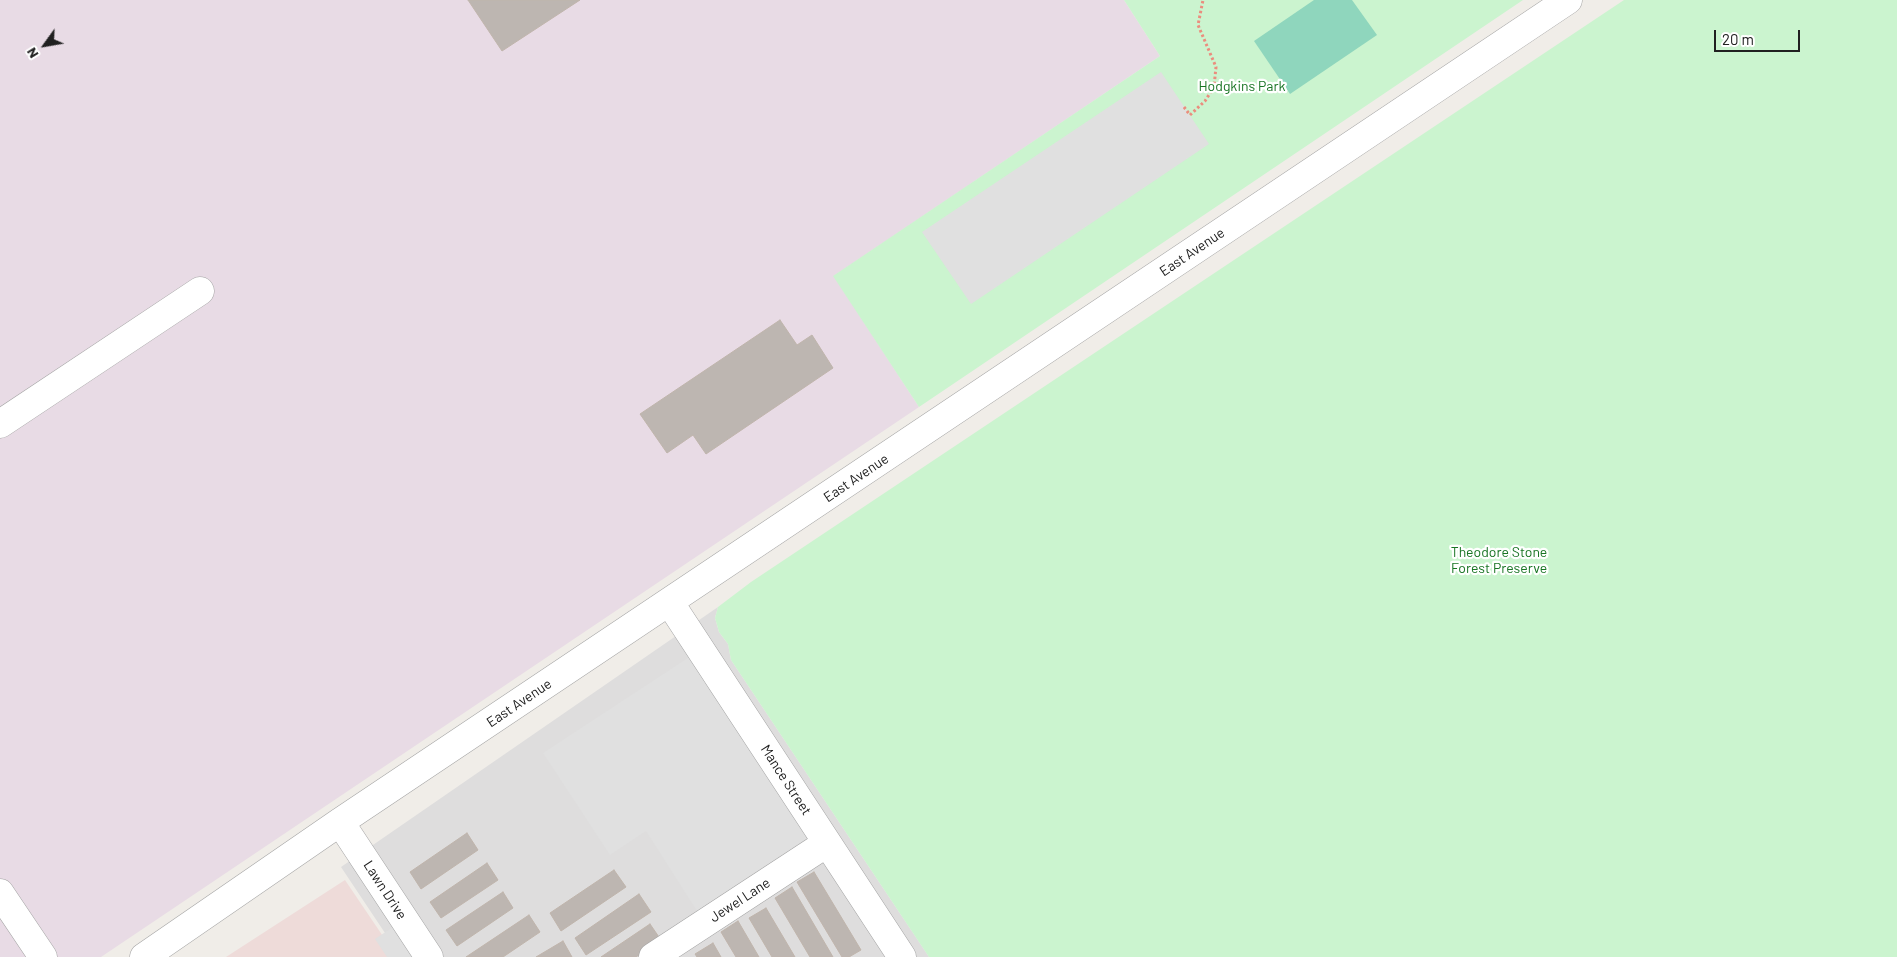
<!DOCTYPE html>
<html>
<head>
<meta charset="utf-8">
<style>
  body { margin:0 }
  #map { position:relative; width:1897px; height:957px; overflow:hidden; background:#f0ede8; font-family:Barlow,sans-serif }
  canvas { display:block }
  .north { position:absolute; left:20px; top:20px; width:50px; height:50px; -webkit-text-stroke:4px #fff; paint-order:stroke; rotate:238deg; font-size:14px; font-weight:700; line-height:20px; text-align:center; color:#202020 }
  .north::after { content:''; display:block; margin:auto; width:18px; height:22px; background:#202020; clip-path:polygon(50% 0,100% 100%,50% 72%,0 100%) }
  .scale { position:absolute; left:1714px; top:30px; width:86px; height:22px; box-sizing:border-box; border:2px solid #202020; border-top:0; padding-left:6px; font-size:15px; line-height:18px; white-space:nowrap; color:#202020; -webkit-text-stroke:4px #fff; paint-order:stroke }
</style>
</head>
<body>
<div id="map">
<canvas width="1897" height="957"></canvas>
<div class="north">N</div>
<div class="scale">20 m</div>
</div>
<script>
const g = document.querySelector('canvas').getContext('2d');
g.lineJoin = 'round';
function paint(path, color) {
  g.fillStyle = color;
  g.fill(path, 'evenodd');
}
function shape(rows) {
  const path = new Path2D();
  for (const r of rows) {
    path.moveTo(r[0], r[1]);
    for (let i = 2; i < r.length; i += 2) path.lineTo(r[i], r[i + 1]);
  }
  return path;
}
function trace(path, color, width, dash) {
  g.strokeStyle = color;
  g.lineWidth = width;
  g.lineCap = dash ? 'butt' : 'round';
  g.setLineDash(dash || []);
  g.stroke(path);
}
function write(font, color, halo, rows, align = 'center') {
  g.font = font + ' Barlow,sans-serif';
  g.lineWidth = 4.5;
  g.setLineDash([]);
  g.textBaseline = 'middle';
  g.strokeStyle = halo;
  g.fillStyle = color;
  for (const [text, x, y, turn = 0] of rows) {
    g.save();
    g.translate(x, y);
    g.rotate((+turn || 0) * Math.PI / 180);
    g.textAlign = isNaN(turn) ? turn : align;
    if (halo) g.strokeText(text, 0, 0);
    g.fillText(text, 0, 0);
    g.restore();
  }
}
paint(shape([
  [718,607,715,618,719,632,728,644,731,660,929,957,401,957,341,867]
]), '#dedddd');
paint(shape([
  [345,880,397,957,226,957]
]), '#eedbd9');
paint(shape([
  [0,0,1124,0,1160,56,834,276,919,407,101,957,0,957]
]), '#e8dbe5');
paint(shape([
  [1124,0,1523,0,919,407,833,276,1160,56],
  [1624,0,1897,0,1897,957,929,957,731,660,728,644,719,632,715,618,718,607,751,582]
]), '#cbf4cf');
paint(shape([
  [1314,0,1352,0,1377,35,1290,94,1254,41]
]), '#8fd6bd');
paint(shape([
  [1161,72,1209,144,971,304,922,232],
  [694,654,812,835,697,911,646,831,610,855,543,753],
  [399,923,421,957,387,957,375,939]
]), '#e0e0e0');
const building = shape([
  [468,0,580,0,502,51,468,0],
  [780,320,797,345,812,335,833,368,706,454,693,435,667,453,640,414,780,320],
  [467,833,478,850,421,889,410,872,467,833],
  [487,863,498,880,441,918,430,902,487,863],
  [614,870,626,887,561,931,550,913,614,870],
  [814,872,861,950,849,957,842,957,797,882,814,872],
  [792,887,833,957,810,957,775,898,792,887],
  [503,892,513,908,457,946,446,930,503,892],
  [639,894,651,912,586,955,575,938,639,894],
  [766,908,795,957,772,957,749,918,766,908],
  [529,915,540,932,503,957,466,957,529,915],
  [738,921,759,957,736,957,721,932,738,921],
  [650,924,661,940,636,957,601,957,650,924],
  [563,941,572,957,536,957,563,941],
  [713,943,721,957,697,957,695,954,713,943]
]);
paint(building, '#bdb6b1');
trace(building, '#c0b5ac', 1);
const minor = shape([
  [0,424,200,291],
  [670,603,902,957],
  [340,822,429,957],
  [0,893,43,957],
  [144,957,340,822,1568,0],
  [653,957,827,843]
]);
trace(minor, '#a4a4a4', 29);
trace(shape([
  [1184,107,1190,115,1205,101,1214,87,1216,67,1198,25,1203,0]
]), '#eb8d7e', 3, [2.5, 2.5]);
trace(minor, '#fff', 28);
write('14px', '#187423', '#fff', [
  ["Hodgkins Park",1242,86],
  ["Theodore Stone",1499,552],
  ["Forest Preserve",1499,568]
]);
write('14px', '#202020', '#fff', [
  ["East Avenue",1192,252,-34],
  ["East Avenue",856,478,-34],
  ["East Avenue",519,703,-34],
  ["Mance Street",786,780,57],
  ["Lawn Drive",385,890,57],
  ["Jewel Lane",740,900,-33]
]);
</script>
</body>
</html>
